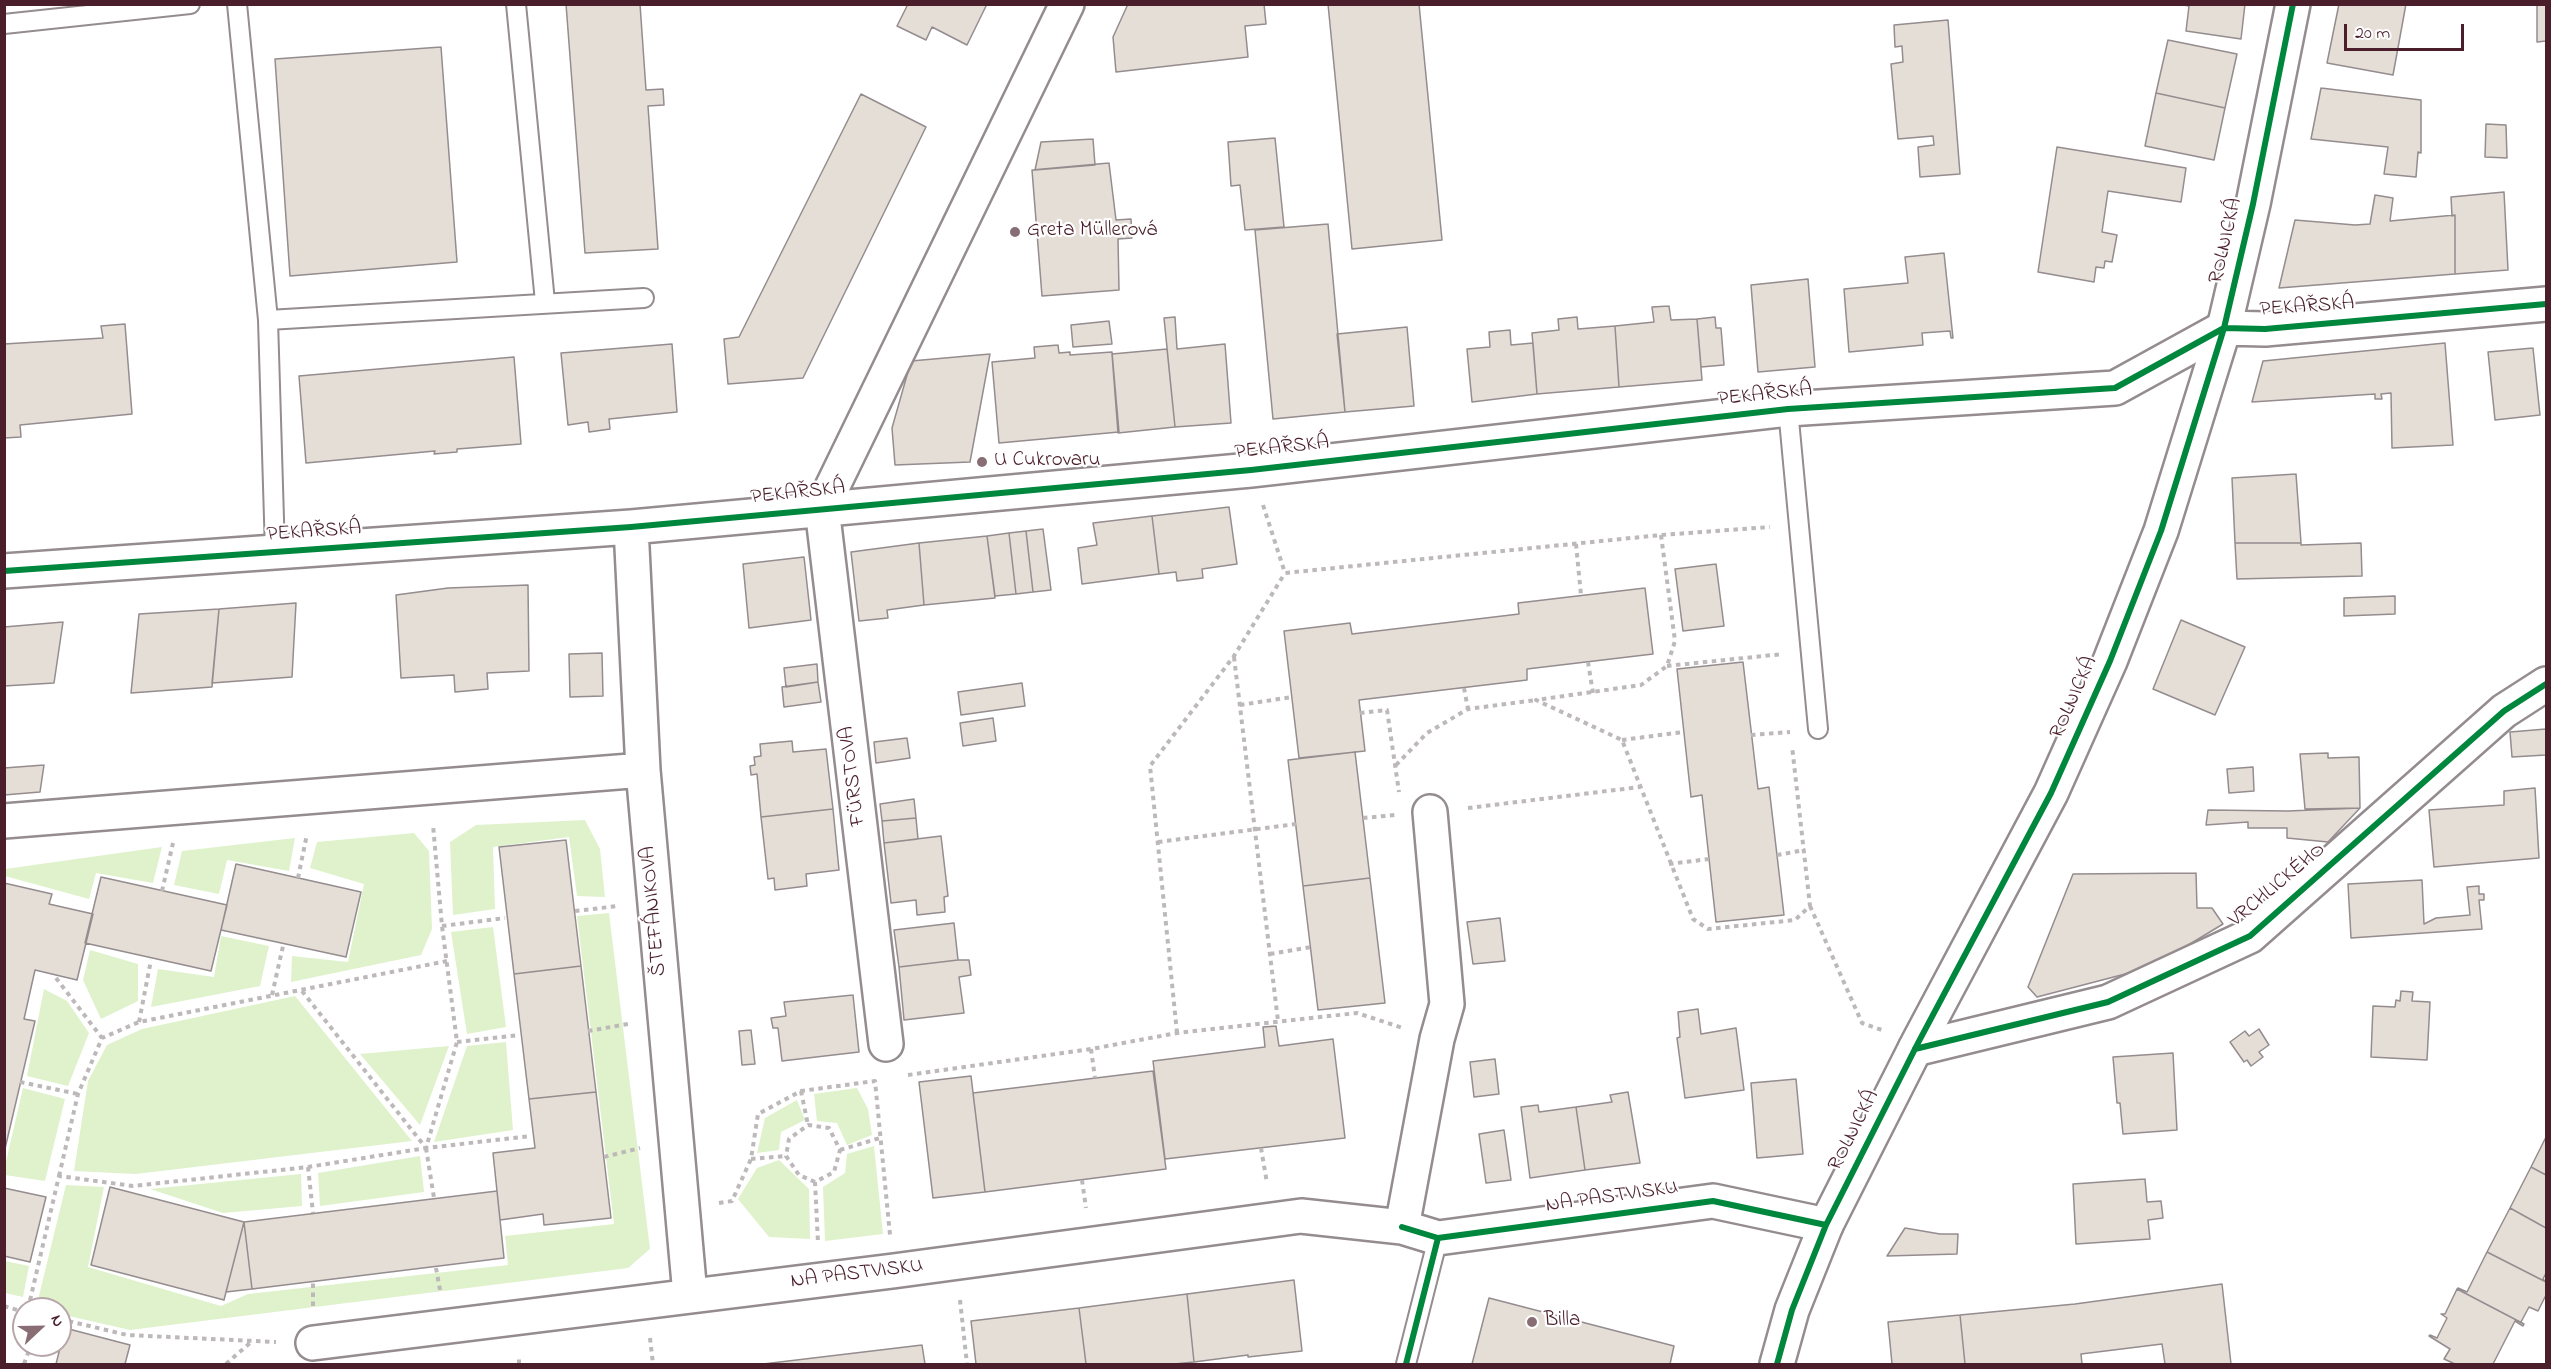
<!DOCTYPE html>
<html>
<head>
<meta charset="utf-8">
<style>
  body { margin:0 }
  #map { position:relative; width:2551px; height:1369px; overflow:hidden; background:#fff; font-family:"Indie Flower",sans-serif }
  canvas { display:block }
  .frame { position:absolute; inset:0; border:6px solid #4a1f2b; pointer-events:none }
  .north { position:absolute; left:12px; top:1297px; width:60px; height:60px; box-sizing:border-box; background:#fff; border:2px solid #b7a5aa; border-radius:50%; rotate:68deg; font-size:16px; font-weight:700; line-height:24px; text-align:center; color:#4a1f2b }
  .north::after { content:''; display:block; margin:auto; width:21px; height:27px; background:#896d75; clip-path:polygon(50% 0,100% 100%,50% 72%,0 100%) }
  .scale { position:absolute; left:2344px; top:24px; width:120px; height:27px; box-sizing:border-box; border:3px solid #4a1f2b; border-top:0; padding-left:8px; font-size:18px; line-height:21px; white-space:nowrap; color:#4a1f2b; -webkit-text-stroke:4px #fff; paint-order:stroke }
</style>
</head>
<body>
<div id="map">
<canvas width="2551" height="1369"></canvas>
<div class="frame"></div>
<div class="north">N</div>
<div class="scale">20 m</div>
</div>
<script>
const g = document.querySelector('canvas').getContext('2d');
g.lineJoin = 'round';
function paint(path, color) {
  g.fillStyle = color;
  g.fill(path, 'evenodd');
}
function shape(rows) {
  const path = new Path2D();
  for (const r of rows) {
    path.moveTo(r[0], r[1]);
    for (let i = 2; i < r.length; i += 2) path.lineTo(r[i], r[i + 1]);
  }
  return path;
}
function trace(path, color, width, dash) {
  g.strokeStyle = color;
  g.lineWidth = width;
  g.lineCap = dash ? 'butt' : 'round';
  g.setLineDash(dash || []);
  g.stroke(path);
}
function write(font, color, halo, rows, align = 'center') {
  g.font = font + ' "Indie Flower",sans-serif';
  g.lineWidth = 4.5;
  g.setLineDash([]);
  g.textBaseline = 'middle';
  g.strokeStyle = halo;
  g.fillStyle = color;
  for (const [text, x, y, turn = 0] of rows) {
    g.save();
    g.translate(x, y);
    g.rotate((+turn || 0) * Math.PI / 180);
    g.textAlign = isNaN(turn) ? turn : align;
    if (halo) g.strokeText(text, 0, 0);
    g.fillText(text, 0, 0);
    g.restore();
  }
}
paint(shape([
  [585,820,600,849,605,897,577,896,569,837,493,847,495,909,453,915,450,842,476,825],
  [414,833,429,851,432,929,421,955,291,982,292,956,348,962,364,884,310,868,317,842],
  [295,838,289,871,227,860,219,894,174,885,182,851],
  [162,847,153,883,96,873,89,899,5,876,5,869],
  [609,913,650,1249,628,1268,130,1330,60,1314,60,1309,36,1308,66,1185,104,1187,88,1267,221,1306,248,1294,508,1265,505,1236,614,1224,577,916],
  [493,927,506,1027,467,1034,451,932],
  [221,936,269,946,260,986,151,1007,158,969,214,977],
  [90,950,138,964,138,1001,101,1019,83,980],
  [44,989,67,1001,89,1033,68,1086,27,1076],
  [295,996,412,1141,136,1174,74,1171,88,1081,107,1045,142,1029],
  [506,1042,513,1130,434,1142,467,1046],
  [449,1046,420,1125,360,1054],
  [23,1088,65,1099,45,1181,5,1175,5,1166],
  [857,1088,868,1109,872,1135,847,1145,837,1123,817,1121,814,1094],
  [797,1100,805,1120,781,1132,779,1150,757,1153,765,1118],
  [874,1146,883,1234,825,1241,823,1187,845,1173,847,1154],
  [420,1156,424,1192,320,1206,318,1173],
  [779,1160,809,1189,810,1239,769,1237,738,1199,757,1168],
  [301,1174,302,1206,223,1213,150,1189],
  [5,1261,29,1266,23,1297,5,1293]
]), '#dff2cb');
const building = shape([
  [566,4,640,4,646,90,663,89,664,105,648,106,658,249,585,253,566,4],
  [908,4,987,4,967,45,932,27,926,40,897,26,908,4],
  [1128,4,1264,4,1266,24,1245,26,1248,57,1116,72,1113,37,1128,4],
  [1328,4,1419,4,1442,240,1352,249,1328,4],
  [2178,4,2245,4,2241,39,2186,31,2189,6,2178,4],
  [2339,4,2406,4,2393,75,2327,63,2339,4],
  [2537,4,2546,4,2546,41,2537,42,2537,4],
  [1948,20,1960,174,1920,177,1918,147,1934,145,1933,136,1898,139,1891,64,1903,62,1902,46,1895,47,1894,25,1948,20],
  [2168,40,2237,54,2225,108,2156,93,2168,40],
  [441,47,457,262,290,276,275,59,441,47],
  [2321,88,2421,100,2421,153,2418,152,2416,177,2384,174,2388,147,2311,139,2321,88],
  [2156,93,2225,108,2214,160,2145,146,2156,93],
  [861,94,926,127,803,378,728,384,724,339,739,337,861,94],
  [2486,124,2506,125,2507,158,2485,157,2486,124],
  [1275,138,1284,227,1245,230,1240,185,1231,186,1228,142,1275,138],
  [1093,139,1095,165,1035,170,1041,142,1093,139],
  [2057,147,2186,168,2181,202,2108,191,2102,232,2117,235,2112,262,2105,261,2104,268,2096,267,2094,282,2038,272,2057,147],
  [1109,163,1116,220,1131,219,1132,238,1118,239,1119,290,1042,296,1032,170,1109,163],
  [2504,192,2508,270,2455,274,2455,215,2452,216,2451,197,2504,192],
  [2375,195,2393,198,2390,221,2455,215,2455,274,2279,288,2295,220,2355,225,2370,224,2375,195],
  [1328,224,1345,412,1273,419,1255,230,1328,224],
  [1944,253,1953,338,1951,338,1950,331,1922,333,1923,345,1849,352,1844,289,1908,283,1905,257,1944,253],
  [1808,279,1815,367,1758,372,1751,285,1808,279],
  [1669,306,1671,320,1697,319,1702,380,1619,387,1615,326,1654,322,1652,307,1669,306],
  [1175,317,1177,349,1225,344,1231,423,1175,427,1164,318,1175,317],
  [1577,317,1578,329,1615,326,1619,387,1537,394,1532,333,1559,330,1558,319,1577,317],
  [1715,317,1716,328,1721,328,1724,365,1701,367,1697,319,1715,317],
  [1109,321,1112,344,1073,347,1071,325,1109,321],
  [125,324,132,414,20,425,21,437,4,438,4,344,103,338,101,326,125,324],
  [1407,327,1414,406,1345,412,1337,334,1407,327],
  [1510,330,1511,345,1533,343,1537,394,1472,402,1467,349,1490,347,1489,332,1510,330],
  [2445,343,2453,445,2392,448,2391,393,2381,394,2382,399,2375,399,2375,394,2252,402,2263,361,2445,343],
  [672,344,677,412,609,419,610,429,589,432,588,422,568,425,561,353,672,344],
  [1058,345,1059,353,1070,352,1070,355,1112,352,1119,432,999,443,992,362,1035,358,1034,347,1058,345],
  [2533,348,2540,415,2495,420,2488,352,2533,348],
  [1167,349,1175,427,1118,433,1112,354,1167,349],
  [990,354,970,462,895,465,892,428,911,361,990,354],
  [514,357,521,444,457,449,457,452,434,454,435,451,306,463,299,376,514,357],
  [2296,474,2301,543,2235,543,2232,478,2296,474],
  [1229,507,1237,564,1202,569,1203,578,1177,581,1176,572,1159,574,1152,516,1229,507],
  [1152,516,1159,574,1082,584,1078,548,1097,545,1093,523,1152,516],
  [1043,529,1051,590,1033,592,1026,531,1043,529],
  [1026,531,1033,592,1016,594,1009,533,1026,531],
  [1009,533,1016,594,995,596,987,536,1009,533],
  [987,536,995,598,924,605,919,543,987,536],
  [919,543,924,605,887,610,888,618,859,621,851,552,919,543],
  [2235,543,2301,543,2301,545,2361,543,2362,576,2237,579,2235,543],
  [804,557,811,620,749,628,743,564,804,557],
  [1716,564,1724,626,1683,631,1675,569,1716,564],
  [528,585,529,671,487,673,488,689,455,692,454,675,401,678,396,595,448,588,528,585],
  [1645,588,1653,654,1527,669,1527,680,1359,700,1365,751,1299,758,1284,631,1350,623,1352,634,1519,614,1518,603,1645,588],
  [2395,596,2395,614,2344,616,2344,598,2395,596],
  [296,603,292,677,212,683,219,609,296,603],
  [219,609,212,687,131,693,139,614,219,609],
  [2181,620,2245,647,2215,715,2153,689,2181,620],
  [63,622,54,683,4,686,4,627,63,622],
  [602,653,603,696,570,697,569,654,602,653],
  [1743,662,1758,789,1769,787,1784,915,1716,922,1702,795,1691,797,1677,669,1743,662],
  [817,664,818,682,786,687,784,668,817,664],
  [818,682,821,702,784,707,782,687,818,682],
  [1022,683,1025,706,961,715,958,692,1022,683],
  [993,718,996,741,963,746,960,723,993,718],
  [2546,729,2546,755,2512,757,2510,732,2546,729],
  [907,738,910,758,876,763,874,742,907,738],
  [792,741,793,752,826,749,833,809,761,817,757,774,751,775,750,766,755,765,754,757,761,756,760,744,792,741],
  [1355,752,1370,878,1303,886,1288,760,1355,752],
  [2328,753,2328,758,2359,757,2360,808,2305,809,2300,754,2328,753],
  [44,765,40,792,4,795,4,768,44,765],
  [2253,767,2254,791,2229,793,2227,769,2253,767],
  [2535,788,2539,858,2434,867,2429,810,2504,805,2504,791,2535,788],
  [914,799,916,818,882,821,880,804,914,799],
  [2360,808,2328,842,2287,838,2287,828,2248,828,2248,822,2206,825,2208,810,2288,811,2360,808],
  [833,809,839,870,806,874,807,886,775,890,774,878,768,879,761,817,833,809],
  [916,818,918,839,884,843,882,821,916,818],
  [941,836,948,896,944,897,945,912,917,915,916,900,891,903,884,843,941,836],
  [566,840,581,966,514,974,499,847,566,840],
  [236,864,361,892,346,957,221,930,236,864],
  [2196,873,2197,908,2212,908,2223,924,2152,967,2037,997,2028,987,2073,874,2196,873],
  [101,877,227,905,211,971,85,943,101,877],
  [1370,878,1385,1003,1318,1010,1303,886,1370,878],
  [2422,880,2424,924,2436,918,2470,915,2467,887,2479,886,2479,894,2484,894,2484,900,2479,900,2482,929,2351,938,2348,884,2422,880],
  [4,883,52,894,49,904,93,914,77,980,35,970,24,1019,35,1021,4,1153,4,883],
  [1500,918,1505,961,1473,964,1467,922,1500,918],
  [954,923,958,960,899,967,894,930,954,923],
  [958,960,969,960,971,975,959,977,964,1013,904,1020,899,967,958,960],
  [581,966,596,1092,529,1099,514,974,581,966],
  [2401,991,2413,992,2412,1001,2430,1002,2427,1060,2371,1057,2373,1006,2395,1007,2396,1000,2400,1001,2401,991],
  [853,995,859,1052,782,1061,778,1028,773,1028,771,1018,786,1016,784,1002,853,995],
  [1698,1009,1701,1034,1736,1028,1744,1090,1685,1098,1677,1038,1680,1037,1678,1012,1698,1009],
  [1276,1026,1279,1046,1333,1039,1345,1138,1165,1159,1153,1061,1265,1047,1263,1027,1276,1026],
  [2259,1029,2269,1045,2259,1052,2263,1057,2251,1066,2247,1060,2244,1062,2230,1042,2245,1031,2249,1036,2259,1029],
  [751,1030,755,1064,742,1065,739,1031,751,1030],
  [2173,1053,2177,1130,2123,1134,2120,1103,2117,1103,2113,1057,2173,1053],
  [1495,1059,1499,1094,1474,1097,1470,1062,1495,1059],
  [1153,1071,1166,1169,985,1192,973,1093,1153,1071],
  [971,1076,985,1192,933,1198,919,1082,971,1076],
  [1796,1079,1803,1154,1757,1158,1751,1083,1796,1079],
  [596,1092,611,1218,544,1225,543,1214,500,1220,493,1153,535,1148,529,1099,596,1092],
  [1628,1092,1640,1163,1585,1170,1576,1107,1612,1102,1610,1095,1628,1092],
  [1538,1105,1539,1112,1576,1107,1585,1170,1530,1178,1521,1107,1538,1105],
  [1504,1130,1511,1180,1486,1183,1479,1134,1504,1130],
  [2546,1137,2546,1175,2531,1167,2546,1137],
  [2531,1167,2546,1175,2546,1228,2510,1208,2531,1167],
  [2145,1179,2147,1202,2161,1201,2163,1218,2148,1220,2150,1239,2076,1244,2073,1184,2145,1179],
  [110,1187,244,1222,224,1300,91,1265,110,1187],
  [4,1188,46,1197,30,1262,4,1256,4,1188],
  [497,1191,504,1258,252,1289,244,1222,497,1191],
  [2510,1208,2546,1228,2546,1273,2543,1279,2546,1282,2487,1252,2510,1208],
  [244,1222,252,1289,226,1292,244,1222],
  [1905,1228,1940,1234,1958,1234,1957,1254,1887,1256,1905,1228],
  [2487,1252,2546,1282,2546,1295,2538,1311,2529,1307,2521,1322,2524,1324,2457,1289,2458,1288,2467,1292,2487,1252],
  [1294,1280,1302,1351,1248,1357,1248,1355,1194,1362,1187,1294,1294,1280],
  [2222,1284,2231,1364,2165,1364,2162,1344,2081,1354,2082,1364,1965,1364,1960,1315,2075,1304,2222,1284],
  [2457,1289,2524,1324,2523,1326,2515,1321,2493,1364,2455,1364,2444,1359,2450,1349,2429,1336,2430,1335,2437,1338,2447,1318,2441,1314,2445,1314,2457,1289],
  [1187,1294,1194,1362,1174,1364,1086,1364,1079,1308,1187,1294],
  [1489,1298,1674,1346,1670,1364,1472,1364,1489,1298],
  [1079,1308,1086,1364,976,1364,971,1321,1079,1308],
  [1960,1315,1965,1364,1892,1364,1888,1322,1960,1315],
  [65,1328,130,1345,125,1364,56,1364,65,1328],
  [922,1345,925,1364,763,1364,922,1345]
]);
paint(building, '#e5ded6');
trace(building, '#948c8e', 1.5);
const lane = shape([
  [237,4,268,320],
  [516,4,545,302],
  [4,24,190,4],
  [1788,409,1818,729],
  [275,552,268,320,644,298],
  [1406,1364,1438,1238]
]);
const street = shape([
  [631,527,643,770,690,1295],
  [4,571,631,527,1251,470,1788,409,2115,388,2224,328],
  [4,821,643,770],
  [886,1044,822,508,1067,4],
  [1915,1049,2108,1002,2250,936,2504,711,2546,684],
  [1402,1227,1437,1039,1447,1004,1430,812],
  [313,1343,893,1271,1301,1216,1402,1227,1438,1238,1713,1201,1826,1225]
]);
const secondary = shape([
  [2224,328,2265,329,2546,304],
  [1777,1364,1792,1310,1826,1225,1918,1043,2051,793,2110,661,2161,531,2224,328,2253,204,2293,4]
]);
trace(lane, '#948c8e', 22);
trace(street, '#948c8e', 38);
trace(secondary, '#948c8e', 38);
trace(shape([
  [1263,505,1285,573,1661,535,1770,527],
  [1661,535,1675,641,1667,666,1641,685,1536,700,1622,740,1693,919,1708,929,1795,920,1810,906,1792,746],
  [1576,544,1581,595],
  [1234,657,1278,1021],
  [1588,662,1593,693],
  [1667,666,1783,654],
  [1464,688,1468,709],
  [1240,705,1292,697],
  [1360,713,1387,710,1399,792],
  [1751,735,1790,732],
  [1622,740,1683,732],
  [1396,765,1427,733,1468,709,1536,700],
  [1468,808,1640,787],
  [1363,818,1395,815],
  [1158,842,1296,824],
  [1777,855,1805,850],
  [1669,864,1709,859],
  [298,878,307,834],
  [162,891,173,843],
  [1810,906,1862,1023,1882,1030],
  [575,911,618,906],
  [442,926,505,918],
  [1270,954,1311,947],
  [56,978,102,1038],
  [302,991,426,1148,531,1136],
  [272,995,283,946],
  [139,1022,151,960],
  [588,1031,628,1024],
  [1177,1033,1150,766,1234,656,1285,573],
  [457,1042,519,1035],
  [1091,1049,1095,1078],
  [908,1075,1091,1049,1177,1033,1357,1013,1403,1028],
  [20,1082,78,1094],
  [801,1091,808,1125],
  [426,1148,434,1198],
  [1261,1148,1267,1183],
  [840,1150,880,1138],
  [604,1157,640,1148],
  [751,1159,786,1156],
  [308,1167,313,1213],
  [59,1176,78,1094,102,1038,139,1022,447,961],
  [1082,1180,1086,1208],
  [815,1182,799,1175,786,1156,789,1139,808,1125,829,1128,840,1150,834,1172,815,1182,818,1243],
  [719,1203,732,1201,751,1159,758,1114,801,1091,875,1081,890,1235],
  [436,1268,440,1290],
  [960,1300,967,1364],
  [4,1306,24,1312],
  [313,1306,313,1283],
  [28,1309,59,1176,133,1186,308,1167,426,1148,457,1042,442,926,433,825],
  [60,1319,127,1335,276,1342],
  [650,1338,653,1364],
  [24,1364,31,1345],
  [226,1364,251,1342],
  [519,1364,519,1355]
]), '#bdb8b9', 4, [4.5, 4.5]);
trace(lane, '#fff', 18);
trace(street, '#fff', 33);
trace(secondary, '#fff', 33);
trace(shape([
  [4,571,631,527,1251,470,1788,409,2115,388,2224,328,2265,329,2546,304],
  [1915,1049,2108,1002,2250,936,2504,711,2546,684],
  [1402,1227,1438,1238,1713,1201,1826,1225],
  [1406,1364,1438,1238],
  [1777,1364,1792,1310,1826,1225,1918,1043,2051,793,2110,661,2161,531,2224,328,2253,204,2293,4]
]), '#00873e', 6);
for (const [x, y, r, color] of [
  [1015,232,6,"#896d75"],
  [982,462,6,"#896d75"],
  [1532,1322,6,"#896d75"]
]) {
  const dot = new Path2D();
  dot.arc(x, y, r, 0, 2 * Math.PI);
  g.fillStyle = color;
  g.fill(dot);
  trace(dot, '#fff', 2);
}
write('21px', '#4a1f2b', '#fff', [
  ["Greta Müllerová",1027,232],
  ["U Cukrovaru",994,462],
  ["Billa",1544,1322]
], 'left');
write('21px', '#4a1f2b', '#fff', [
  ["ROLNICKÁ",2227,241,-77],
  ["PEKAŘSKÁ",2307,308,-4],
  ["PEKAŘSKÁ",1765,396,-6],
  ["PEKAŘSKÁ",1282,449,-6],
  ["PEKAŘSKÁ",798,494,-6],
  ["PEKAŘSKÁ",314,533,-4],
  ["ROLNICKÁ",2075,698,-66],
  ["FÜRSTOVA",854,776,-97],
  ["VRCHLICKÉHO",2278,886,-40],
  ["ŠTEFÁNIKOVA",655,911,-95],
  ["ROLNICKÁ",1855,1131,-63],
  ["NA PASTVISKU",1612,1198,-8],
  ["NA PASTVISKU",857,1275,-7]
]);
</script>
</body>
</html>
